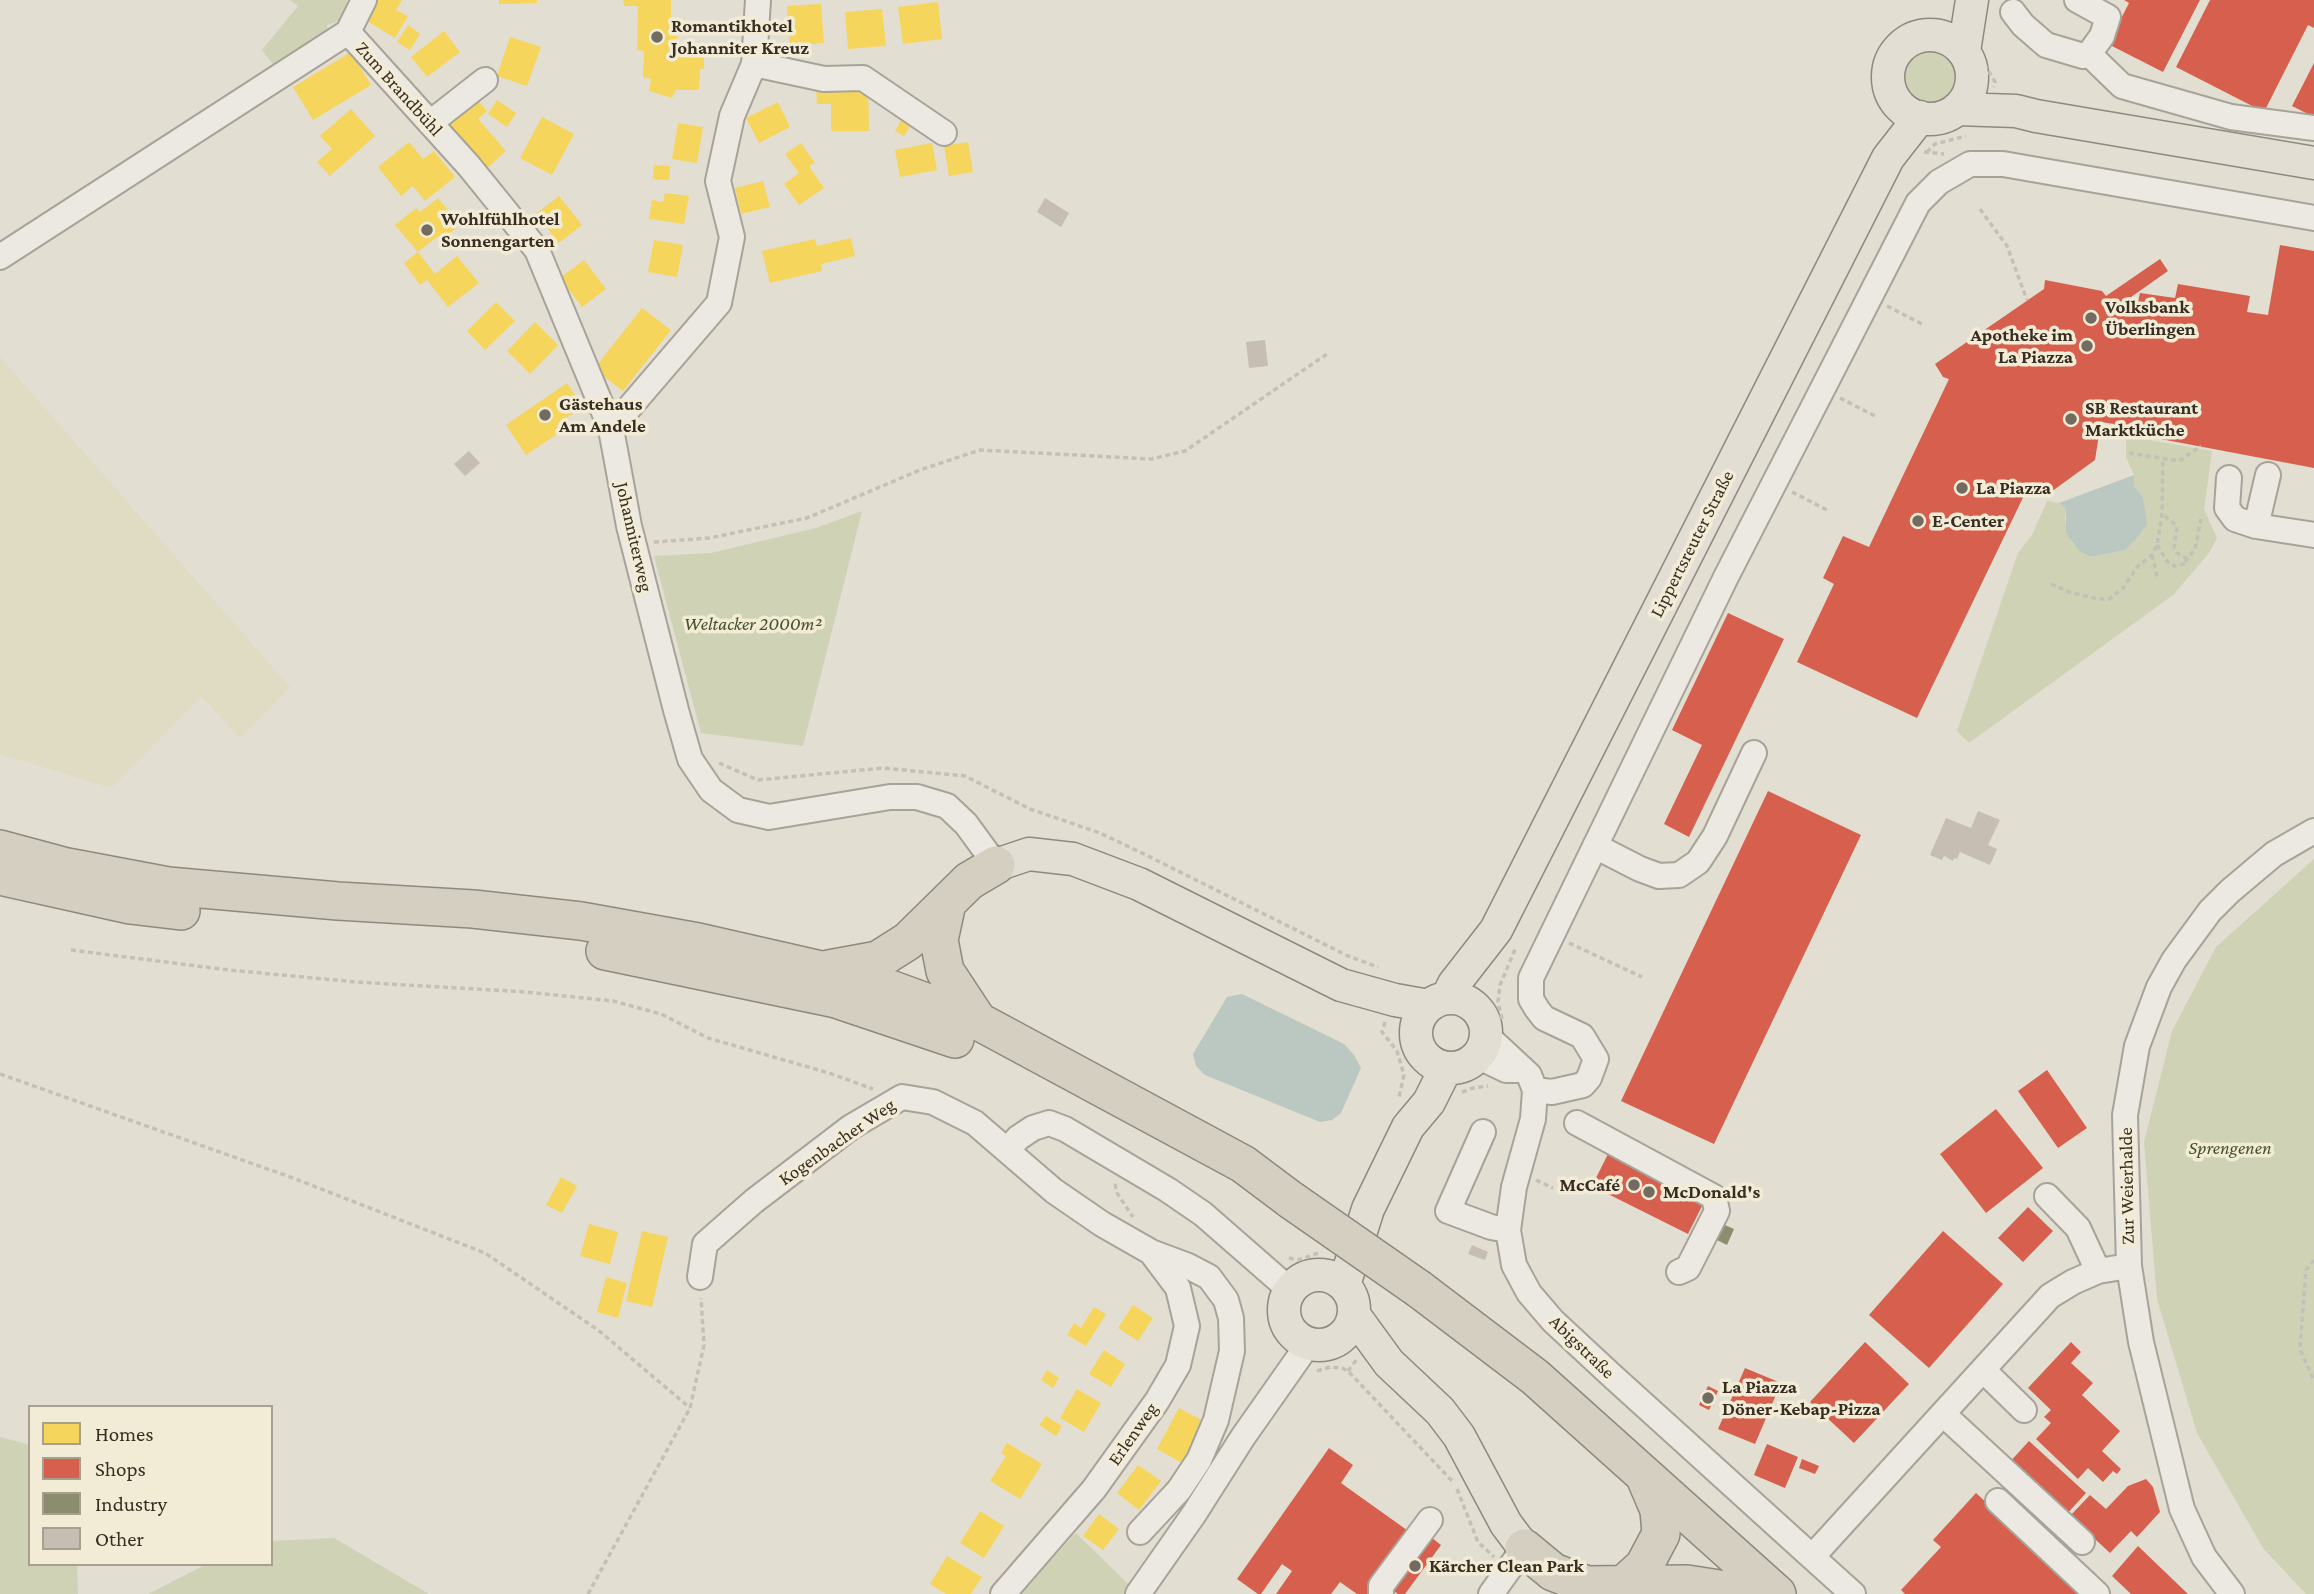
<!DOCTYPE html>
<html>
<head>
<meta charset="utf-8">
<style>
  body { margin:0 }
  #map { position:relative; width:2314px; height:1594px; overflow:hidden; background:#e2ded1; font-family:"Crimson Pro",serif }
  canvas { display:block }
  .legend { position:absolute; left:28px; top:1405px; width:245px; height:161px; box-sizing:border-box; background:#f2ecd7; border:2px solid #a7a08e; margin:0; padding:9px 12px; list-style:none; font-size:21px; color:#372d21 }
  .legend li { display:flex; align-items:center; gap:14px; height:35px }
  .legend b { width:35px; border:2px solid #a7a08e }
</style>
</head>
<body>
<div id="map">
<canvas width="2314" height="1594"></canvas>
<ul class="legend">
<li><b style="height:19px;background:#f6d55c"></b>Homes</li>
<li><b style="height:19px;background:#d6604d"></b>Shops</li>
<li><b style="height:19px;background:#8c8c6e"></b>Industry</li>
<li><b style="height:19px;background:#c6beb2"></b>Other</li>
</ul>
</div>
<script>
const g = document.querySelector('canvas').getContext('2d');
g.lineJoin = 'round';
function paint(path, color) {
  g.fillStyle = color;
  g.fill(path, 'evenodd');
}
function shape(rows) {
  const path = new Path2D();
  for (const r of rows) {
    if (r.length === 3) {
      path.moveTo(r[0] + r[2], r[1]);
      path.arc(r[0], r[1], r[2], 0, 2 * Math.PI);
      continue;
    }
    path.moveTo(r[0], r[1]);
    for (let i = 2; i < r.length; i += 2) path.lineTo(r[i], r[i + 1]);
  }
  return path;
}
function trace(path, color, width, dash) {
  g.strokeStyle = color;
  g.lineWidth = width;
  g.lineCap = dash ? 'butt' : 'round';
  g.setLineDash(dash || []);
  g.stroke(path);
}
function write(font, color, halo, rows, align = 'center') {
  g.font = font + ' "Crimson Pro",serif';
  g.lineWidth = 7;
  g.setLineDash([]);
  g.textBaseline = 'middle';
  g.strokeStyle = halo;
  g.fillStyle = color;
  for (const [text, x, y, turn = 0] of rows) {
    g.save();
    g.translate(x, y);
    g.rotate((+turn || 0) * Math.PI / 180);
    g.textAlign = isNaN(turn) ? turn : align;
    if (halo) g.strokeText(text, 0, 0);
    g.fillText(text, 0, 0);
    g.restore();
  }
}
paint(shape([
  [0,357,290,687,240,738,201,697,111,788,0,754]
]), '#e0dcc3');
paint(shape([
  [290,0,347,0,343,19,327,25,328,36,278,71,262,50,298,6],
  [1931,75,30],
  [2126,436,2212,451,2204,509,2217,538,2209,553,2173,595,1969,743,1957,731,2018,553,2032,535,2047,501,2059,503,2066,509,2065,520,2072,543,2078,550,2090,557,2125,550,2146,524,2143,497,2134,486,2134,475,2126,457],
  [862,511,803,746,701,733,654,556,711,553,816,528],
  [2314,859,2314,1594,2306,1594,2263,1548,2197,1433,2157,1299,2144,1142,2172,1031,2216,947],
  [0,1437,30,1445,30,1564,77,1564,78,1594,0,1594],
  [1076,1533,1126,1582,1144,1594,1020,1594],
  [334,1538,429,1594,148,1594,207,1564,271,1564,271,1541]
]), '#cfd2b4');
paint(shape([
  [2134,475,2134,486,2143,497,2147,524,2135,540,2125,550,2090,557,2078,550,2066,533,2066,509,2059,503],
  [1242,994,1344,1044,1354,1055,1361,1068,1341,1113,1332,1120,1320,1122,1205,1075,1196,1066,1193,1054,1227,997]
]), '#bac8c1');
paint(shape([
  [376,0,402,0,396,10,408,16,395,38,365,20],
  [499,0,537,0,537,3,499,4],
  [623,0,671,0,671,23,678,24,676,57,704,57,704,69,700,69,699,90,676,90,672,98,649,91,651,79,643,77,644,51,637,50,638,6,624,6],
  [938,2,942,39,903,44,898,7],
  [821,4,824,43,790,46,787,6],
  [882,9,886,46,848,49,845,12],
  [408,25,420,34,410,50,397,42],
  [444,31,460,52,427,77,411,57],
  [510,37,541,47,527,86,497,76],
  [351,52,371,85,313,120,293,87],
  [868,85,869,131,831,131,831,104,817,104,816,86],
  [475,97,487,111,478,119,506,151,484,171,444,125],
  [497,100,516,113,507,127,488,114],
  [778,102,790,127,759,143,746,118],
  [351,109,375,136,330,176,317,162,332,149,320,136],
  [905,114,914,120,904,136,895,131],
  [542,117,574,134,552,175,520,158],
  [678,123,703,127,697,163,672,159],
  [409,142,423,159,434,151,455,177,425,201,413,186,401,196,378,167],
  [968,142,973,172,949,176,944,146],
  [801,143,815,163,809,166,824,188,799,205,784,184,799,173,785,154],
  [932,143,937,170,900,177,895,150],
  [654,165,670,166,669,180,653,179],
  [763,181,770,207,741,214,735,188],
  [665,193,689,196,684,224,649,219,652,200,663,202],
  [559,196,582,225,559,243,536,214],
  [438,198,460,225,441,240,438,236,418,252,435,274,457,256,479,283,448,307,427,280,420,285,404,263,418,252,395,225,416,208,420,212],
  [851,238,855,256,821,264,822,271,770,283,762,251,815,239,817,246],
  [654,240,683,245,677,277,648,272],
  [584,260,606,289,582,307,560,278],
  [496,302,515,321,485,350,467,331],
  [642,308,671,330,623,391,594,369],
  [535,322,558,345,530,374,507,351],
  [567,383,583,407,557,424,562,431,526,455,506,425],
  [561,1177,577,1186,562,1213,546,1205],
  [589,1224,618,1232,610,1264,580,1256],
  [642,1231,668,1237,652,1307,626,1301],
  [606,1277,627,1283,618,1318,597,1312],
  [1133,1305,1153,1318,1138,1341,1118,1328],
  [1094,1307,1106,1314,1086,1346,1067,1335,1074,1323,1081,1328],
  [1104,1350,1125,1364,1111,1387,1089,1374],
  [1047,1370,1059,1378,1053,1388,1041,1380],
  [1077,1389,1101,1403,1084,1432,1060,1418],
  [1179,1408,1207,1423,1184,1464,1157,1449],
  [1046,1416,1062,1426,1056,1436,1039,1425],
  [1007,1443,1042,1464,1020,1499,990,1481,1006,1456,1001,1453],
  [1138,1465,1161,1481,1139,1510,1117,1493],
  [980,1511,1004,1526,984,1558,960,1543],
  [1099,1514,1119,1529,1103,1550,1083,1536],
  [947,1556,982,1577,971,1594,946,1594,930,1584]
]), '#f6d55c');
paint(shape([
  [2124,0,2200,0,2163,72,2108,44,2129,3],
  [2210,0,2314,0,2314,28,2308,25,2264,112,2176,67],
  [2314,63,2314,117,2292,106],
  [2280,245,2314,251,2314,468,2113,430,2114,424,2101,422,2095,460,2051,492,2029,485,1917,718,1797,662,1834,584,1823,578,1843,536,1869,547,1949,379,1943,377,1935,364,2044,289,2045,280,2102,291,2106,296,2160,259,2168,271,2114,309,2116,312,2135,315,2140,293,2175,298,2178,284,2250,296,2247,312,2268,315],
  [1728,613,1784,639,1689,837,1664,824,1702,745,1672,730],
  [1768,791,1861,835,1714,1144,1621,1101],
  [2047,1070,2087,1128,2058,1148,2018,1091],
  [1996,1109,2043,1168,1986,1213,1940,1154],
  [1610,1150,1706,1198,1688,1234,1592,1186],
  [2028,1207,2053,1231,2023,1262,1998,1238],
  [1943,1231,2003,1284,1929,1368,1869,1315],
  [1865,1342,1909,1384,1854,1443,1810,1402],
  [2071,1342,2081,1352,2071,1363,2093,1383,2082,1395,2120,1431,2102,1451,2121,1469,2117,1474,2113,1471,2103,1482,2088,1468,2078,1479,2036,1439,2051,1423,2044,1417,2051,1410,2028,1388],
  [1745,1368,1781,1383,1755,1444,1718,1429],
  [1708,1386,1718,1391,1709,1410,1699,1405],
  [2029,1441,2086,1493,2065,1516,2008,1464],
  [1767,1444,1798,1457,1785,1488,1754,1475],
  [1329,1448,1353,1465,1341,1483,1411,1533,1367,1594,1357,1594,1340,1582,1331,1594,1276,1594,1292,1571,1282,1564,1261,1594,1258,1594,1237,1579],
  [1802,1459,1819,1466,1815,1474,1799,1468],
  [2146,1479,2153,1487,2160,1512,2137,1537,2131,1531,2110,1553,2070,1516,2090,1495,2106,1509,2128,1486],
  [1976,1493,2086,1594,1905,1594,1901,1590,1941,1547,1933,1540],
  [1427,1534,1441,1545,1405,1594,1398,1594,1388,1587],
  [2138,1546,2188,1594,2131,1594,2112,1576]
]), '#d6604d');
paint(shape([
  [1718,1222,1734,1229,1727,1245,1711,1237]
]), '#8c8c6e');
paint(shape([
  [1045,198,1069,213,1061,227,1037,212],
  [1265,340,1268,366,1249,368,1246,342],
  [469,451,480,463,465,476,454,464],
  [1978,811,2000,820,1988,845,1997,849,1990,865,1960,852,1957,859,1954,858,1953,861,1944,856,1942,860,1930,855,1946,818,1971,828],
  [1472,1245,1488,1252,1485,1260,1468,1254]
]), '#c6beb2');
const minor = shape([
  [2013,12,2023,25,2046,45,2083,56,2089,54,2102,36,2108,17,2077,0],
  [348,32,364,0],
  [2089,54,2122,86,2231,117,2314,128],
  [754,64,824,79,863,78,944,133],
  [430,123,485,80],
  [0,257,348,32,469,166,537,250,611,429,629,526,676,710,690,759,711,790,738,810,769,817,890,797,917,797,947,806,966,824,996,865],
  [611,429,719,303,732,237,718,181,732,116,754,64,758,0],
  [2268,475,2256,526,2314,535],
  [2229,478,2227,508,2235,519,2256,526],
  [1595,846,1640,869,1659,876,1679,875,1698,862,1715,836,1754,753],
  [1486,1035,1529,1075,1535,1090,1533,1119,1514,1187,1508,1230,1514,1265,1529,1293,1553,1321,1610,1374,1812,1557,2050,1296,2073,1282,2098,1271,2129,1266],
  [1477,1056,1506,1070,1521,1070],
  [1535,1090,1552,1092,1583,1085,1589,1078,1596,1059,1582,1036,1544,1018,1537,1009,1531,999,1531,978,1726,577,1918,203,1939,182,1970,164,2003,164,2314,218],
  [1577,1123,1714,1197,1717,1211,1688,1268,1679,1272],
  [1483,1132,1448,1211,1491,1227,1508,1230],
  [1008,1150,1018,1138,1033,1128,1049,1123,1065,1129,1168,1190,1203,1214,1290,1290],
  [2047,1196,2078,1228,2098,1271],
  [700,1277,705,1244,754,1201,851,1127,902,1097,933,1102,975,1123,1054,1191,1102,1224,1151,1252,1178,1288,1187,1326,1178,1365,1157,1401,1094,1489,1003,1594],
  [1983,1370,2024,1410],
  [1943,1414,2082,1542],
  [1998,1501,2097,1594],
  [1140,1532,1179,1490,1199,1460,1216,1420,1232,1351,1231,1318,1226,1300,1209,1277,1186,1265,1151,1252],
  [1812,1557,1853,1594],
  [1138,1594,1194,1514,1243,1437,1309,1343],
  [1381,1594,1381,1586,1430,1520],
  [1491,1594,1524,1548],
  [2232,1594,2204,1557,2182,1509,2141,1342,2129,1266,2125,1115,2137,1046,2159,987,2174,960,2210,911,2230,891,2274,854,2314,831]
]);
const major = shape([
  [1930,77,42],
  [1964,51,1972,0],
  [1957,109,2016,111,2036,116,2314,163],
  [996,865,1029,854,1073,859,1139,884,1341,985,1395,1000,1429,1006],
  [1447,998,1454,984,1496,930,1888,158,1920,117],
  [1451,1033,35],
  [1319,1310,35],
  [1344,1285,1368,1209,1408,1127,1429,1102,1446,1068],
  [1354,1315,1389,1363,1440,1411,1459,1436,1506,1524,1524,1548]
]);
const highway = shape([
  [0,849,67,867,168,886,338,901,473,909,581,921,698,942,821,970,890,989,978,1021,1243,1164,1291,1200],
  [0,876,130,905,181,911],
  [947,903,939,940,945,971,978,1021],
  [605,951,836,999,955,1039],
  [829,969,878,960,908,941,969,881,996,865],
  [1419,1289,1535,1377,1777,1594],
  [1524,1548,1553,1572,1587,1585,1687,1584,1751,1594],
  [1623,1585,1644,1566,1661,1534,1659,1510,1645,1477]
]);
trace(minor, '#a8a399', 28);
trace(major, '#8e8980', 35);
trace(highway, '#8e8980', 40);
trace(shape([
  [1984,64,1995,82,1993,87],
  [1924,152,1944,154],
  [1927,152,1935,144,1966,136],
  [1980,209,2007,246,2027,300],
  [1887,306,1922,324],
  [1840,398,1875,416],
  [2129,453,2179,461,2201,446],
  [1792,492,1827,510],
  [654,542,709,538,807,518,920,470,980,450,1151,459,1185,451,1327,354],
  [2157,545,2169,564,2175,566,2184,564,2186,558,2177,553,2174,548,2177,526,2162,514],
  [2152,555,2158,580],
  [2185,562,2195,549,2201,519],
  [2051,584,2069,592,2098,599,2109,599,2123,588,2138,566,2152,555,2157,545,2162,514,2163,459],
  [719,763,758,780,883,768,965,776,1030,809,1100,833,1144,854,1348,956,1378,967],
  [1569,943,1642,977],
  [71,950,229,970,356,982,526,992,613,1001,661,1014,708,1038,829,1073,873,1089],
  [1502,1019,1498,1002,1500,985,1516,947],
  [1385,1022,1382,1032,1397,1051,1404,1075,1399,1097],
  [0,1074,293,1178,485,1253,598,1330,690,1408],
  [1462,1092,1473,1088,1488,1086],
  [1536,1180,1553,1188],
  [1115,1184,1117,1193,1133,1217],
  [1289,1258,1298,1260,1318,1253],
  [2314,1260,2306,1270,2300,1349,2314,1381],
  [1317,1371,1330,1367,1342,1368,1348,1371,1453,1482],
  [1348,1371,1357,1359],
  [1457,1489,1478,1542,1494,1557],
  [588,1594,690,1408,704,1345,701,1298]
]), '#c4c0b8', 3.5, [5, 3.5]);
trace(minor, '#ebe9e1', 24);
trace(major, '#e3ded3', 32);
trace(highway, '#d5cfc1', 37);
const highwayBridge = shape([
  [1291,1200,1419,1289]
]);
trace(highwayBridge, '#8e8980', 40, []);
trace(highwayBridge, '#d5cfc1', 37);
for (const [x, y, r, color] of [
  [657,37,7,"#736b5f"],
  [427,230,7,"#736b5f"],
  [2091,318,7,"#736b5f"],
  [2087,346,7,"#736b5f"],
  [545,415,7,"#736b5f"],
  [2071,419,7,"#736b5f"],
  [1962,488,7,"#736b5f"],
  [1918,521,7,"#736b5f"],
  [1634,1185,7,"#736b5f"],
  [1649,1192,7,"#736b5f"],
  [1708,1398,7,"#736b5f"],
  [1415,1566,7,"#736b5f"]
]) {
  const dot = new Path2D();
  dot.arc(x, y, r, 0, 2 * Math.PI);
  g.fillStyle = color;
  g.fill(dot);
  trace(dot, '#f2ecd7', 2.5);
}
write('bold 19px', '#372d21', '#f2ecd7', [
  ["Romantikhotel",671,26],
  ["Johanniter Kreuz",671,48],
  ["Wohlfühlhotel",441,219],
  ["Sonnengarten",441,241],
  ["Volksbank",2105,307],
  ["Überlingen",2105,329],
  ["Apotheke im",2073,335,"right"],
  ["La Piazza",2073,357,"right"],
  ["Gästehaus",559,404],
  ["Am Andele",559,426],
  ["SB Restaurant",2085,408],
  ["Marktküche",2085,430],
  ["La Piazza",1976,488],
  ["E-Center",1932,521],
  ["McCafé",1620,1185,"right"],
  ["McDonald's",1663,1192],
  ["La Piazza",1722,1387],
  ["Döner-Kebap-Pizza",1722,1409],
  ["Kärcher Clean Park",1429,1566]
], 'left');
write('19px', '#372d21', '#f2ecd7', [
  ["Zum Brandbühl",399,89,48],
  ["Johanniterweg",634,537,77],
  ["Lippertsreuter Straße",1692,544,-63],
  ["Kogenbacher Weg",837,1142,-35],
  ["Zur Weierhalde",2127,1186,-91],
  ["Abigstraße",1582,1347,44],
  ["Erlenweg",1133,1434,-55]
]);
write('italic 19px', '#45512a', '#f2ecd7', [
  ["Weltacker 2000m²",753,624],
  ["Sprengenen",2230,1148]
]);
</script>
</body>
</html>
